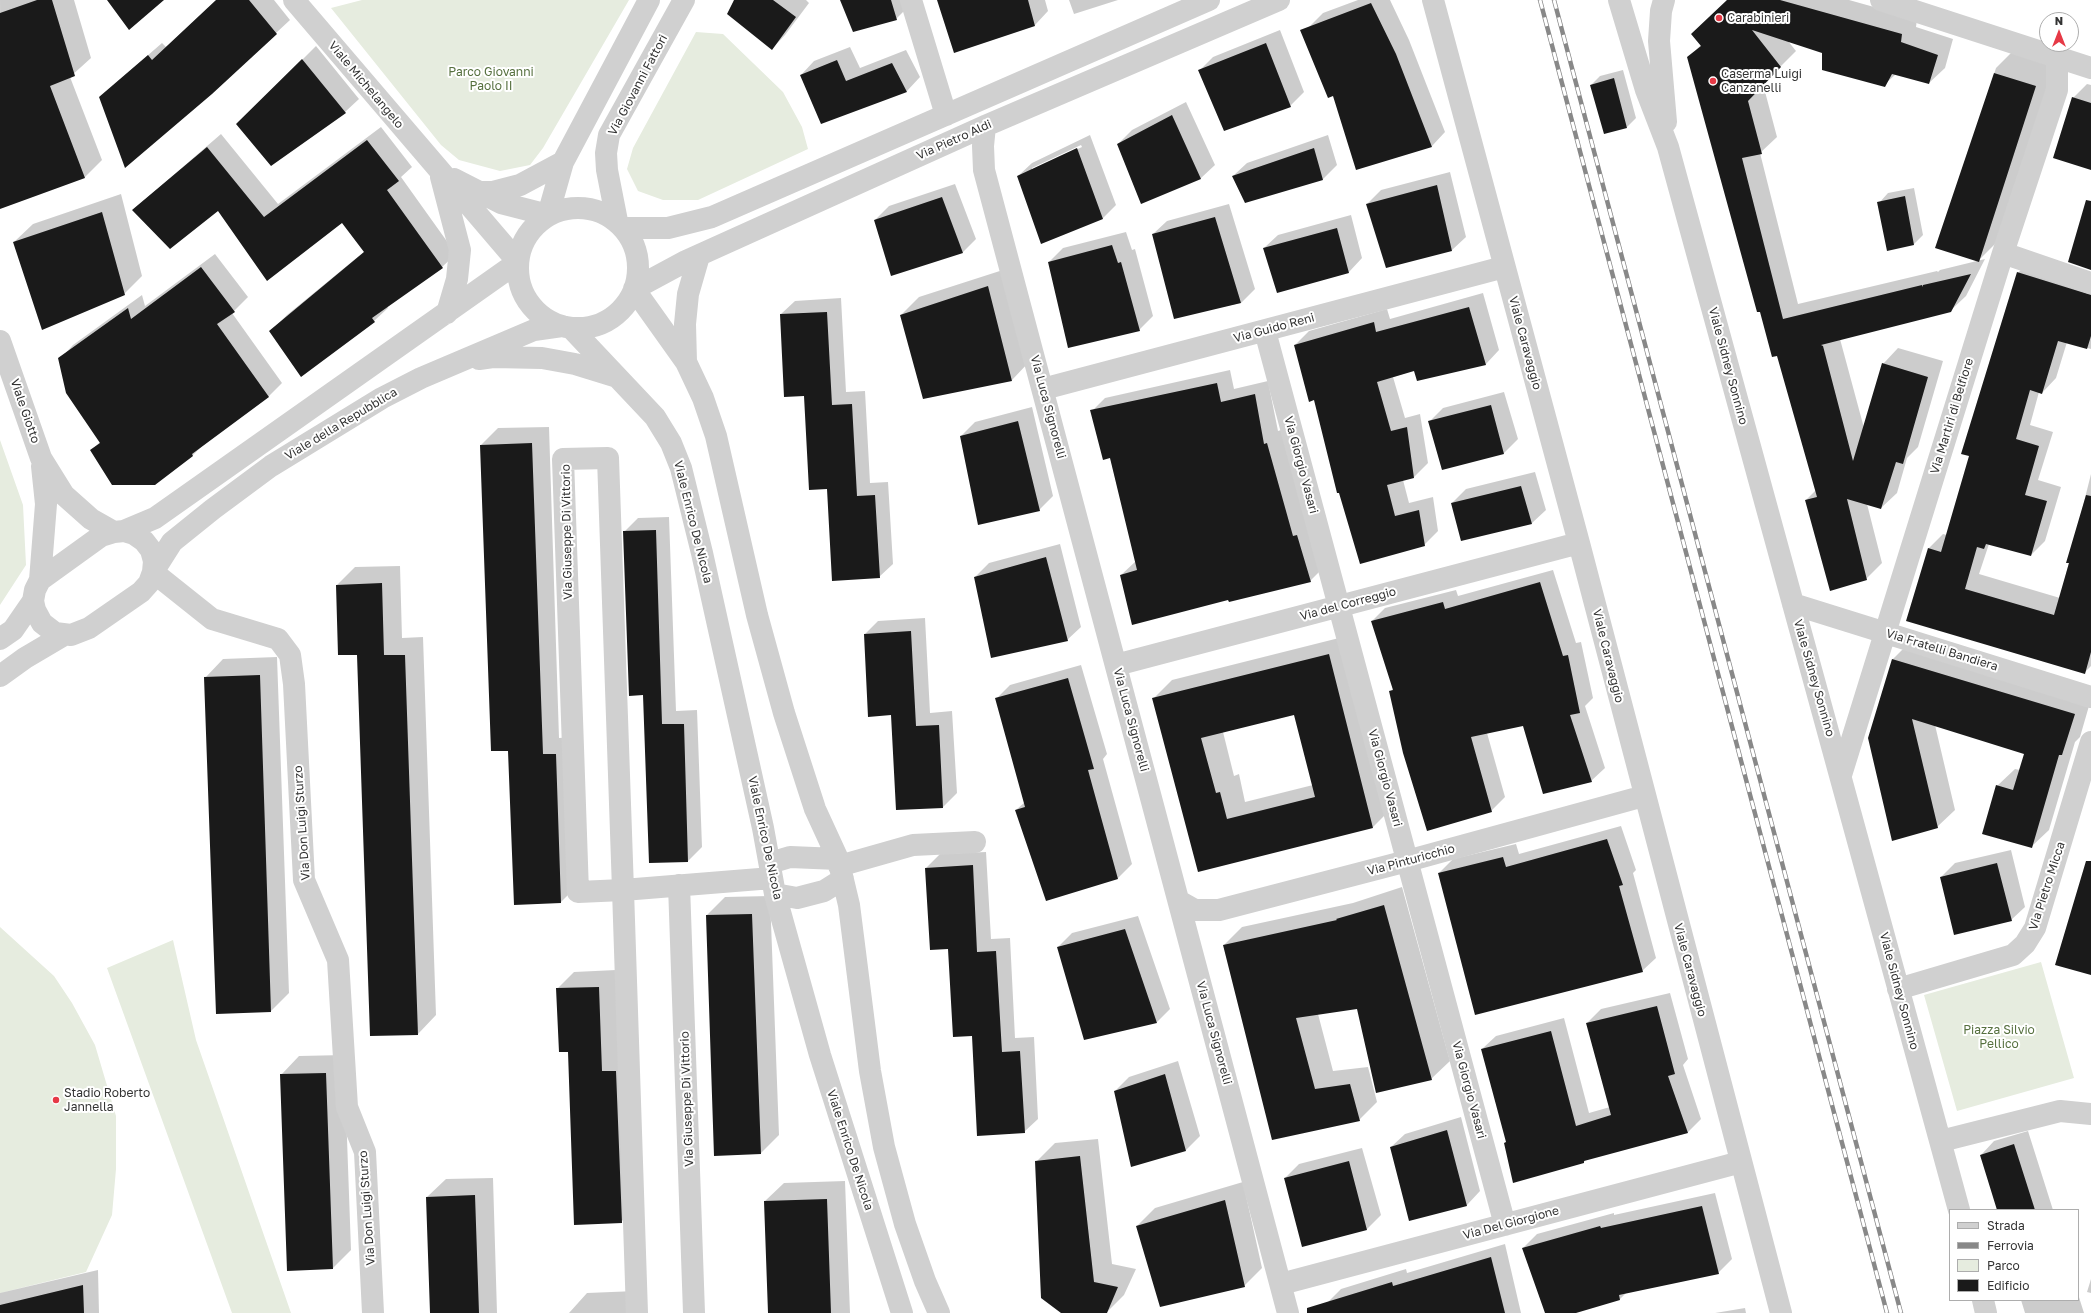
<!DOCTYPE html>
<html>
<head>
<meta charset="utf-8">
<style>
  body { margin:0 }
  #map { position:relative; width:2091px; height:1313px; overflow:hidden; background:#fff; font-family:"Golos Text",sans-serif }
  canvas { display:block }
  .legend { position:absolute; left:1949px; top:1209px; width:130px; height:92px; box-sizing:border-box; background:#fff; border:1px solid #adadad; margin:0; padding:5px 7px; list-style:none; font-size:12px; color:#333 }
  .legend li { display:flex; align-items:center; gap:8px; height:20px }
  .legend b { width:20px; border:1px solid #adadad }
  .north { position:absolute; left:2039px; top:12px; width:40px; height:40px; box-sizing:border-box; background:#fff; border:1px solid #adadad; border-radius:50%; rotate:0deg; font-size:11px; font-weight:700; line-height:16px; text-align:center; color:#333 }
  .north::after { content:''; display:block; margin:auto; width:14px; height:18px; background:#e63946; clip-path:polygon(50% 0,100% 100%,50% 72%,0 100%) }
</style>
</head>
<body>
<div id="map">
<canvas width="2091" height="1313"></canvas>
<ul class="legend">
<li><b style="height:5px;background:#d0d0d0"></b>Strada</li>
<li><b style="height:5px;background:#888"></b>Ferrovia</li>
<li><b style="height:11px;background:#e6ecdf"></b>Parco</li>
<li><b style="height:11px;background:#1a1a1a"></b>Edificio</li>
</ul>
<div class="north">N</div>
</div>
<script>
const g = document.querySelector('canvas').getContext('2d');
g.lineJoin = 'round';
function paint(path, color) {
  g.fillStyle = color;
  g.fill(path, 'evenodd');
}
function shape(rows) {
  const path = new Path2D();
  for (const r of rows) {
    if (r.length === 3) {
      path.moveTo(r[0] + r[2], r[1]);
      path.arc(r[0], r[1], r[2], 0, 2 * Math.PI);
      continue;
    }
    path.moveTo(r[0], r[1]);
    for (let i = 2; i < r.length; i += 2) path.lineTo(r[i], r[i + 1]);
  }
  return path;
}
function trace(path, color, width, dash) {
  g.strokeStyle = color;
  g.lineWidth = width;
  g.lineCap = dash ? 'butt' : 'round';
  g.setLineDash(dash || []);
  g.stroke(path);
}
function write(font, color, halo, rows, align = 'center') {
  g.font = font + ' "Golos Text",sans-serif';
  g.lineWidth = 4;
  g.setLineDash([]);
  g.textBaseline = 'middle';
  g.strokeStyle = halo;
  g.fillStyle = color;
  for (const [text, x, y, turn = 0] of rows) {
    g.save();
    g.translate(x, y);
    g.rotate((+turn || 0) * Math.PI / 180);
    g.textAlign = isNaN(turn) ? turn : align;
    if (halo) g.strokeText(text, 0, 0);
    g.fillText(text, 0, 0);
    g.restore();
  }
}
paint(shape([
  [362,0,629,0,543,148,530,165,500,171,459,160,441,145,331,8],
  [696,32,723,34,783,92,802,127,808,149,698,200,663,200,638,191,627,169,633,148],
  [0,440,23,505,26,565,0,605],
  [0,927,54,976,72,1003,95,1045,116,1116,116,1169,112,1215,86,1272,0,1293],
  [173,940,196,1040,291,1313,232,1313,107,968],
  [2041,962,2074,1078,1957,1111,1924,995]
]), '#e6ecdf');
paint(shape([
  [0,0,74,0,91,58,70,77,102,160,85,177,1,208],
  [217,0,274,0,290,20,276,33,116,83,162,43,166,47],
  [735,0,806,0,809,3,785,35,772,49],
  [841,0,911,0,912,3,896,19],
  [942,0,1045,0,1048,11,1035,25],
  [1069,0,1118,0,1074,14],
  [1358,0,1390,0,1409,40,1445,132,1432,146,1334,95,1309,27,1323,13],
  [1727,0,1849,0,1917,19,1916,27,1953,39,1945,68,1929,83,1896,74,1884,85,1823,52,1788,41,1796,51,1763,84,1777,137,1760,153,1798,304,1937,271,1938,272,1940,270,1985,259,1966,296,1950,311,1840,339,1864,428,1883,364,1898,348,1943,361,1918,447,1907,458,1897,493,1881,508,1867,504,1882,563,1866,579,1806,500,1816,490,1778,355,1688,58,1701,45],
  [1280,30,1304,92,1290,106,1200,70,1213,57],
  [316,46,359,99,345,112,238,124],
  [850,47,860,68,906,50,920,77,907,91,801,75,814,61],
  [2015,49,2056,60,1997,242,1978,261,1937,248,1996,68],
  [1623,70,1636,118,1627,127,1591,85,1600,76],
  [2087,84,2091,85,2091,169,2073,98],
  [1186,102,1215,165,1201,178,1142,202,1118,144,1132,130],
  [381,127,412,167,401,177,456,254,442,267,387,306,388,308,374,321,273,329,287,315,365,251,342,222,267,279,218,210,133,210,221,134,278,204],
  [1090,135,1116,205,1102,219,1018,176,1032,163],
  [1081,145,1082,147,1032,170,1032,168],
  [1328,135,1337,165,1323,179,1246,202,1233,176,1247,163],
  [1450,172,1466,237,1452,250,1367,204,1381,190],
  [955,184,976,239,963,252,875,220,889,206],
  [1914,188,1923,235,1914,244,1888,250,1879,203,1888,193],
  [121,194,142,276,124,294,14,242,33,224],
  [1229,204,1255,289,1241,303,1174,317,1153,234,1167,221],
  [1351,215,1362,258,1349,272,1277,291,1264,248,1278,235],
  [1126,232,1132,250,1135,249,1153,316,1139,330,1049,262,1063,248],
  [215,254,248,297,232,313,282,383,268,397,203,445,193,455,92,450,100,442,60,359,73,345,142,295,145,306],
  [2032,258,2091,277,2091,349,2067,342,2056,378,2042,393,2039,392,2030,425,2053,432,2038,480,2061,487,2045,541,2031,555,1989,544,1979,574,2060,598,2091,474,2091,666,2084,673,1908,620,1929,548,1943,534,1947,535,1970,456,2018,273],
  [1006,269,1030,361,1012,380,901,315,919,297],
  [1483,293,1499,350,1486,364,1415,370,1393,377,1405,418,1420,414,1428,463,1414,477,1403,480,1409,503,1433,497,1438,531,1424,545,1361,563,1315,399,1295,345,1309,331,1387,309,1390,319],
  [841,298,846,392,865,391,870,483,888,482,893,564,879,577,805,395,781,314,795,301],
  [1230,370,1234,389,1268,381,1278,431,1281,430,1323,568,1310,581,1229,599,1121,575,1136,561,1110,457,1092,411,1105,398],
  [1504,392,1518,439,1504,453,1442,469,1429,422,1443,408],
  [1032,407,1053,496,1039,510,961,436,975,422],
  [549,427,559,738,573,737,578,885,561,902,515,904,509,750,481,445,498,428],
  [1535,472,1546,510,1532,523,1452,503,1466,489],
  [669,517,676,711,697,710,702,847,688,861,650,862,644,694,624,532,638,518],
  [1060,544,1081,627,1067,640,975,577,989,563],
  [400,566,402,638,423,637,436,1015,418,1034,358,654,337,585,355,567],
  [1553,570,1576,643,1581,642,1593,698,1585,706,1605,768,1591,781,1524,724,1487,733,1505,797,1491,811,1390,692,1394,688,1372,621,1385,608,1456,590,1458,596],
  [925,618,930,713,952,711,957,793,943,807,892,714,865,634,878,621],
  [1347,636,1391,809,1373,827,1199,871,1154,698,1172,680],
  [1295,713,1313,785,1245,802,1239,774,1234,776,1223,732],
  [1910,642,2091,699,2080,737,2075,742,2049,830,2031,847,1997,786,2015,769,2020,770,2026,753,1935,725,1955,810,1937,827,1893,659],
  [277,657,289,993,271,1011,205,678,223,659],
  [1081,665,1107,754,1103,759,1132,864,1118,878,1047,899,1016,810,1025,802,996,699,1010,685],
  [1621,826,1636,870,1633,873,1656,958,1642,971,1439,873,1453,859,1516,844,1519,854],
  [2011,850,2025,907,2011,920,1941,877,1955,863],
  [986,852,991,939,1010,938,1015,1038,1034,1037,1038,1119,1024,1132,973,1035,926,868,940,854],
  [1402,887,1450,1061,1431,1079,1358,1007,1318,1014,1333,1071,1368,1067,1377,1102,1359,1120,1273,1139,1224,945,1242,927,1353,903],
  [770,896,779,1135,760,1154,707,915,725,897],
  [1138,916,1170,1009,1157,1022,1058,947,1072,933],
  [616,970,638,1205,621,1222,569,1051,557,989,574,972],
  [1670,993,1688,1059,1683,1065,1701,1119,1687,1133,1586,1159,1584,1162,1507,1141,1482,1049,1496,1036,1564,1018,1589,1113,1610,1107,1587,1023,1601,1009],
  [344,1055,351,1250,333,1268,281,1075,299,1056],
  [1178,1061,1200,1136,1186,1150,1132,1166,1115,1091,1129,1077],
  [1461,1117,1480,1191,1467,1205,1410,1219,1391,1147,1405,1134],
  [2028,1131,2053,1210,1998,1210,1981,1155,1994,1141],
  [1098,1139,1112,1264,1136,1269,1124,1295,1106,1313,1062,1313,1036,1162,1055,1143],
  [1362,1148,1381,1215,1367,1229,1303,1246,1285,1178,1299,1164],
  [493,1178,497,1313,431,1313,427,1197,446,1179],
  [845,1181,850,1313,769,1313,765,1201,784,1183],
  [1243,1182,1262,1268,1244,1286,1137,1226,1155,1208],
  [1715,1193,1732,1259,1718,1273,1626,1293,1620,1299,1572,1313,1546,1313,1523,1248,1537,1234,1614,1213,1614,1215],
  [1505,1244,1521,1313,1330,1313,1327,1303,1341,1289,1406,1269,1407,1273],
  [98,1270,99,1313,0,1313,0,1293],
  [2091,1279,2091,1293,2087,1292],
  [636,1291,637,1313,569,1313,587,1293],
  [2078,1294,2084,1313,2025,1313,2021,1300,2078,1300],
  [1745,1308,1746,1313,1715,1313]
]), '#0003');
paint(shape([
  [37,0,52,0,75,76,50,86,85,178,0,209,0,13],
  [107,0,164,0,129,30],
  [216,0,249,0,277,34,212,94,125,168,99,97,148,55,152,60],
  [734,0,773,0,796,17,772,50,727,14],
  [840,0,891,0,897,20,853,32],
  [937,0,1028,0,1035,26,954,53],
  [1727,0,1780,0,1902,34,1901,42,1938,55,1929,84,1892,74,1885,87,1822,70,1822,53,1752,30,1781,67,1748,101,1762,154,1742,158,1783,319,1922,285,1922,287,1923,285,1971,274,1951,312,1821,345,1823,346,1853,461,1882,363,1928,377,1903,464,1896,462,1881,509,1847,499,1867,580,1830,591,1805,500,1817,497,1777,356,1772,357,1760,312,1757,312,1687,57,1701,46,1691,34],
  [1371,3,1396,54,1432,147,1356,170,1333,96,1328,98,1300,30],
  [1266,43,1291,107,1224,131,1198,70],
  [302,59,346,113,271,166,236,124],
  [837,60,846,81,892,63,907,92,821,124,800,75],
  [1994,73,2036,86,1979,262,1935,248],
  [1614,78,1627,128,1604,134,1590,85],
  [2072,97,2091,103,2091,170,2053,158],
  [1172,115,1201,179,1141,204,1117,144],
  [367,140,399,181,387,190,443,268,372,318,375,322,301,377,269,331,364,252,342,223,267,281,218,211,170,249,132,210,207,147,264,217],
  [1077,148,1103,219,1041,244,1017,176],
  [1314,148,1323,180,1245,203,1232,176],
  [1437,185,1452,251,1386,268,1366,204],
  [1905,196,1914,245,1887,251,1877,202],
  [942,197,963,253,891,276,874,220],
  [2086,200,2091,201,2091,270,2068,262],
  [102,212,125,295,42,330,13,242],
  [1215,217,1241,303,1174,319,1152,234],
  [1337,228,1349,273,1277,293,1263,248],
  [1112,245,1118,263,1121,262,1140,331,1068,348,1048,262],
  [201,267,235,312,217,324,269,397,192,454,193,456,155,485,112,485,90,450,100,443,66,393,58,358,128,308,131,319],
  [2017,272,2091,295,2091,336,2087,349,2058,341,2042,394,2030,390,2016,439,2039,446,2025,495,2047,501,2031,556,1986,544,1984,549,1977,547,1965,589,2054,615,2069,563,2066,563,2086,495,2091,496,2091,652,2085,674,1906,621,1928,548,1941,552,1969,456,1961,454],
  [988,286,1012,381,923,399,900,315],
  [1469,307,1486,365,1417,381,1414,371,1377,382,1391,431,1407,427,1414,478,1387,485,1395,516,1419,510,1425,546,1360,564,1339,493,1337,493,1314,400,1309,402,1294,345,1374,322,1376,332],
  [827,312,832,405,852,404,857,496,875,495,880,578,832,581,827,489,809,490,804,396,784,397,780,314],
  [1217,383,1221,402,1255,394,1264,444,1267,443,1293,536,1297,535,1311,582,1229,602,1228,600,1132,625,1120,575,1137,570,1110,458,1103,460,1090,410],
  [1491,405,1504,454,1442,470,1428,421],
  [1018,421,1040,511,978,525,960,436],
  [532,443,543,754,556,754,561,903,514,905,508,751,491,751,480,445],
  [1521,486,1532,524,1461,541,1451,503],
  [656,530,662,724,684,724,688,862,649,863,643,695,629,696,623,531],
  [1046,557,1068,641,991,658,974,577],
  [1540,582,1563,656,1568,655,1580,713,1570,715,1592,782,1543,794,1523,726,1471,737,1492,812,1427,831,1403,753,1389,691,1393,690,1371,621,1443,602,1445,609],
  [382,583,384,655,405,655,418,1035,370,1036,357,655,338,655,336,585],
  [911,631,916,726,939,725,943,808,896,810,891,715,868,717,864,634],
  [1329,654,1373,828,1198,872,1152,698],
  [1294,715,1315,797,1227,819,1220,792,1216,793,1201,738],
  [1892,659,2075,714,2062,755,2059,755,2032,848,1982,834,1996,785,2013,790,2024,754,1912,719,1938,828,1892,841,1868,738],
  [260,675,271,1012,216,1014,204,677],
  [1068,678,1094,769,1088,770,1118,879,1046,901,1015,810,1025,807,995,698],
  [1607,839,1623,885,1619,886,1643,972,1475,1015,1438,873,1503,857,1506,867],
  [2086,861,2091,861,2091,975,2055,965],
  [1997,863,2012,921,1954,935,1940,877],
  [973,865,977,952,996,951,1002,1052,1020,1051,1025,1133,977,1136,972,1036,953,1037,948,949,930,950,925,868],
  [1384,905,1432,1080,1376,1093,1357,1009,1296,1018,1315,1089,1350,1084,1360,1121,1272,1140,1223,945,1337,920,1336,919],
  [752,914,761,1154,714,1156,706,915],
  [1125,929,1157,1023,1084,1040,1057,947],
  [599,987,602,1071,616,1071,622,1223,574,1225,568,1052,559,1052,556,988],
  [1657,1006,1675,1074,1668,1076,1688,1133,1584,1161,1584,1163,1513,1183,1504,1143,1506,1142,1481,1049,1551,1031,1576,1126,1611,1115,1586,1023],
  [326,1073,333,1269,287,1271,280,1074],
  [1165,1074,1186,1151,1131,1167,1114,1091],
  [1447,1130,1467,1206,1409,1221,1390,1147],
  [2014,1144,2035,1210,1997,1210,1980,1155],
  [1080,1156,1094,1282,1118,1287,1107,1313,1061,1313,1041,1298,1035,1161],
  [1349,1161,1367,1230,1302,1247,1284,1178],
  [475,1195,479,1313,430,1313,426,1197],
  [827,1199,831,1313,768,1313,764,1201],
  [1225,1200,1245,1287,1160,1307,1136,1226],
  [1702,1206,1719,1274,1619,1295,1620,1300,1576,1313,1545,1313,1522,1248,1600,1226,1601,1228],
  [1491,1257,1505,1313,1307,1313,1307,1308,1392,1282,1393,1286],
  [83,1285,84,1313,0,1313,0,1305]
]), '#1a1a1a');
trace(shape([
  [911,0,946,115],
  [1433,0,1579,543,1781,1313],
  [1619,0,1646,90,1668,147,1959,1210],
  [1664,0,1661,11,1659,41,1666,122],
  [1881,0,2091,68],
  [985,126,983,146,984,170,1288,1313],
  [441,177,460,250,457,279,447,313],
  [454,179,501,203,548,215,563,162,649,0],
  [477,192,493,192,520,185,563,162],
  [578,268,60],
  [617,221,607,170,606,153,609,135,684,0],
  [623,228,668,228,712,217,1209,0],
  [2003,253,2091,283],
  [634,289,686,362,703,398,716,436,757,615,784,713,815,809,838,859,849,905,870,1071,884,1147,905,1224,925,1281,939,1313],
  [634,289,686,261,748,233,985,126,1279,0],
  [571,328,655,417,671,443,681,468,702,553,763,828,775,894,820,1055,902,1313],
  [1265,331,1505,1225],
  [0,341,41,458,64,495,91,519,114,532],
  [479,359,493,357,542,358,575,364,614,376],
  [686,362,685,324,688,294,699,256],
  [1043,389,1504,267],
  [124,531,155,518,518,262,294,0],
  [153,572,212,619,278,639,290,655,294,684,304,880,338,960,347,1107,365,1152,373,1313],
  [153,572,154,561,151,550,144,541,134,534,124,531,114,532,101,536,40,580,35,590,33,601,35,610,42,623,55,633,71,635,89,628,141,592,149,583,153,572,172,542,213,509,271,466,382,398,421,378,534,330,562,326],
  [40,580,46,504,42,466],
  [1793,604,2091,697],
  [0,639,13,630,33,601],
  [1116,665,1579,543],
  [0,676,25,658,64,635],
  [1841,775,2003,253,2057,90,2057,57],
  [770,863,790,857,838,859],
  [839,866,913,845,975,842],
  [679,885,694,1313],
  [775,894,797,898,824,891,843,879],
  [1179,901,1195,910,1219,910,1407,861,1644,796],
  [1898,989,2013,955,2025,944,2035,928,2091,742],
  [1941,1141,2060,1111,2091,1114],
  [1281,1284,1741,1162],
  [1983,1300,1986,1313],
  [637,1313,623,890,608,458,563,459,578,892,623,890,772,878]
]), '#d0d0d0', 22);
const rail = shape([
  [1540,0,1887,1313],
  [1554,0,1901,1313]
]);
trace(rail, '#888', 4.5);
trace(rail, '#fff', 3, [9]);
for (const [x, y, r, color] of [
  [1719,18,4,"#e63946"],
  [1713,81,4,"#e63946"],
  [56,1100,4,"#e63946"]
]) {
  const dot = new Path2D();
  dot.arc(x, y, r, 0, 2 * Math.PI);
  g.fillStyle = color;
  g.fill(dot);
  trace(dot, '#fff', 1.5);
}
write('12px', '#333', '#fff', [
  ["Carabinieri",1727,18],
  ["Caserma Luigi",1721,74],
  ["Canzanelli",1721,88],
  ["Stadio Roberto",64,1093],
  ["Jannella",64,1107]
], 'left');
write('12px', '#56703f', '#fff', [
  ["Parco Giovanni",491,72],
  ["Paolo II",491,86],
  ["Piazza Silvio",1999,1030],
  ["Pellico",1999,1044]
]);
write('12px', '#333', '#fff', [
  ["Viale Michelangelo",366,85,50],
  ["Via Giovanni Fattori",638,85,-62],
  ["Via Pietro Aldi",954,140,-24],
  ["Via Guido Reni",1274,328,-15],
  ["Viale Caravaggio",1525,343,75],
  ["Viale Sidney Sonnino",1728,366,75],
  ["Via Luca Signorelli",1048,407,75],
  ["Viale Giotto",25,411,71],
  ["Via Martiri di Belfiore",1952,416,-73],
  ["Viale della Repubblica",341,424,-31],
  ["Via Giorgio Vasari",1301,465,75],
  ["Viale Enrico De Nicola",693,522,76],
  ["Via Giuseppe Di Vittorio",567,532,-91],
  ["Via del Correggio",1348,604,-15],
  ["Via Fratelli Bandiera",1942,650,17],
  ["Viale Caravaggio",1608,656,76],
  ["Viale Sidney Sonnino",1814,678,74],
  ["Via Luca Signorelli",1131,720,75],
  ["Via Giorgio Vasari",1385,778,75],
  ["Via Don Luigi Sturzo",302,823,-94],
  ["Viale Enrico De Nicola",765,838,78],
  ["Via Pinturicchio",1411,860,-15],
  ["Via Pietro Micca",2047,886,-72],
  ["Viale Caravaggio",1690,970,75],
  ["Viale Sidney Sonnino",1899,991,75],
  ["Via Luca Signorelli",1214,1033,75],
  ["Via Giorgio Vasari",1469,1090,75],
  ["Via Giuseppe Di Vittorio",687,1099,-92],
  ["Viale Enrico De Nicola",850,1150,72],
  ["Via Don Luigi Sturzo",367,1208,-94],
  ["Via Del Giorgione",1511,1223,-15]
]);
</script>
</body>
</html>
